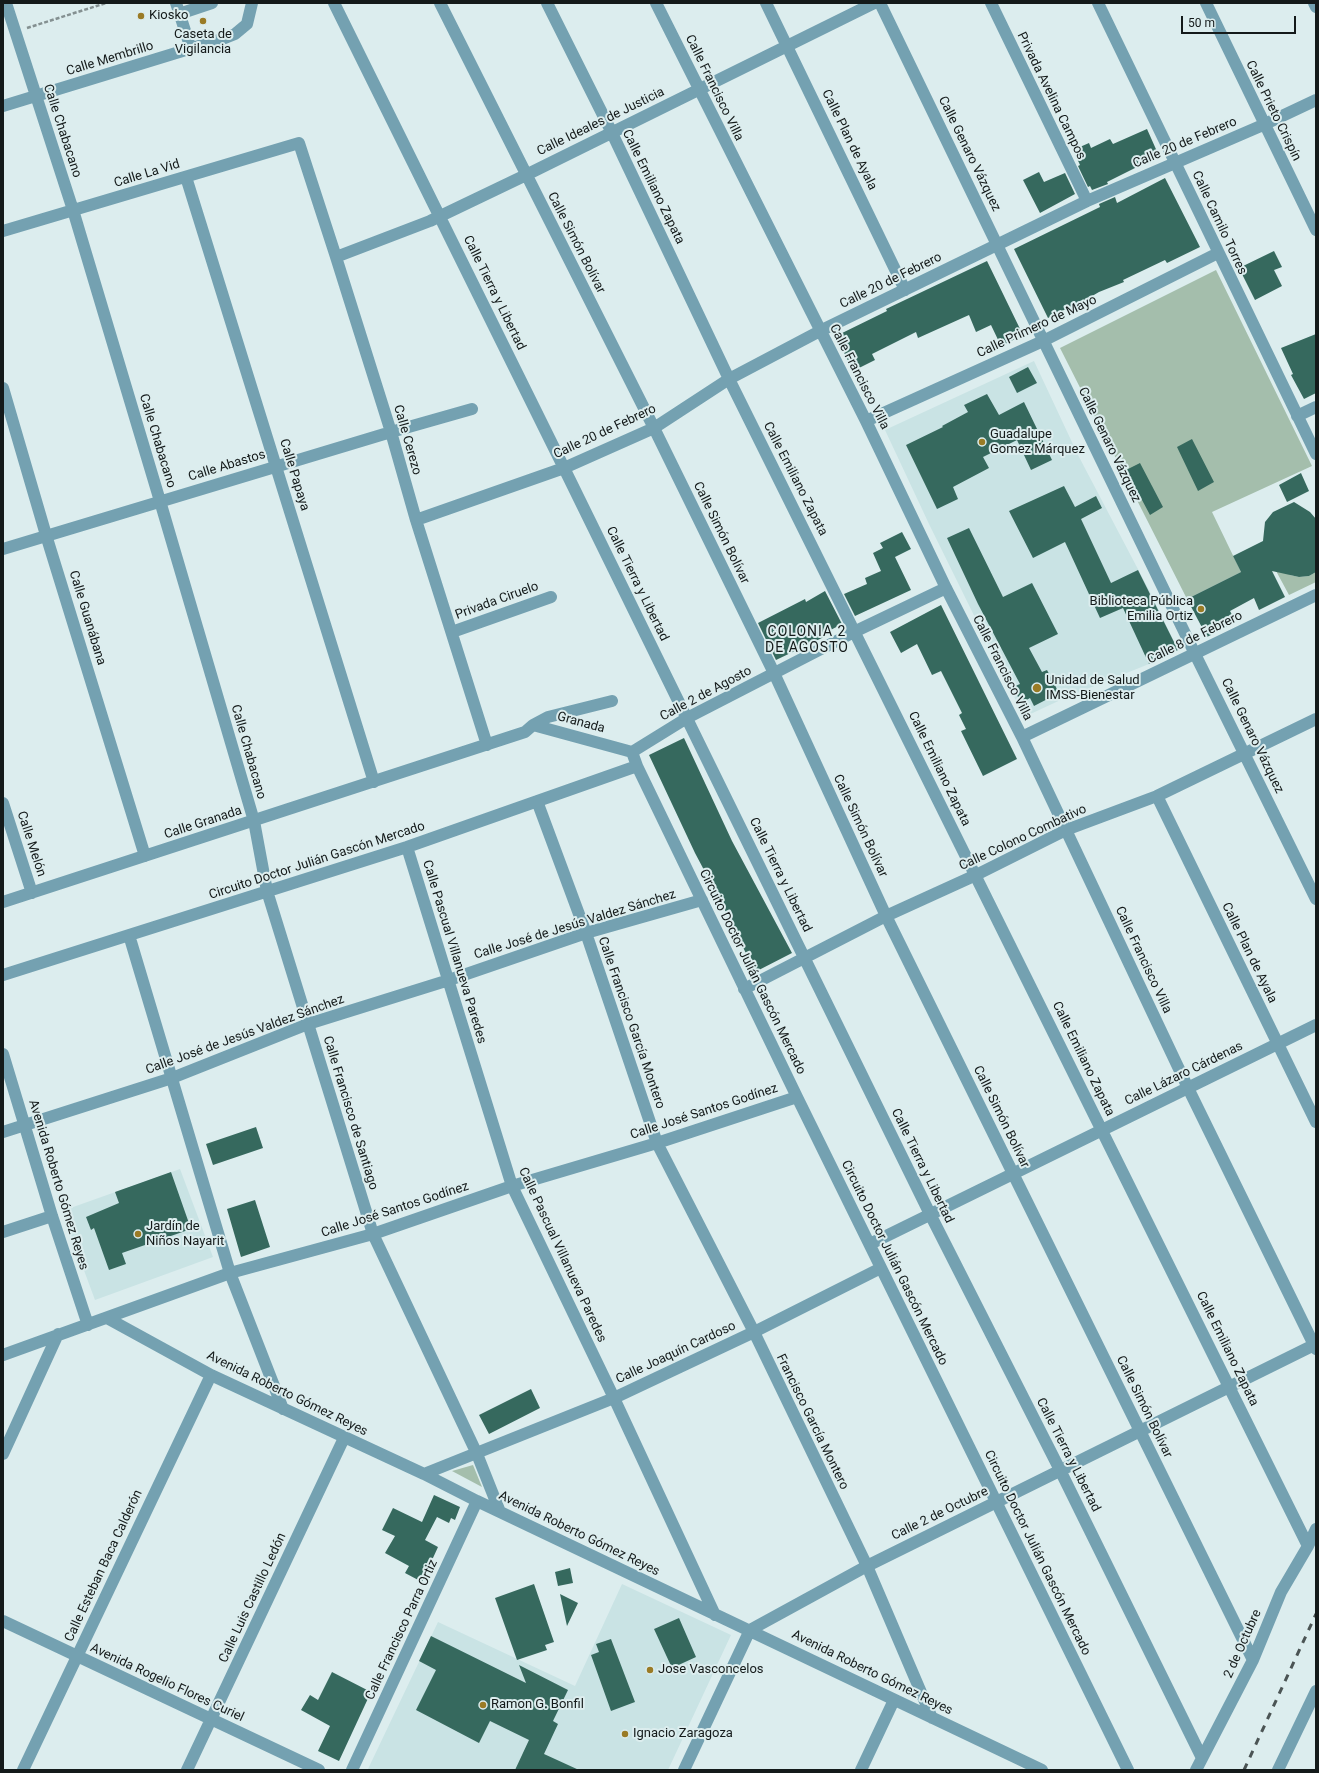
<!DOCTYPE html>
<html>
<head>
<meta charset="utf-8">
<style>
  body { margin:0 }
  #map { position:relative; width:1319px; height:1773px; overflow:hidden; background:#dcedee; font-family:Roboto,sans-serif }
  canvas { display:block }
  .frame { position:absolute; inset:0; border:4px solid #141a1a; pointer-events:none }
  .scale { position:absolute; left:1181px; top:16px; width:115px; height:18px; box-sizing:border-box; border:2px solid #141a1a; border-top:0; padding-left:5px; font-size:12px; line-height:14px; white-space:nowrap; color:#141a1a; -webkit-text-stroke:3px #dcedee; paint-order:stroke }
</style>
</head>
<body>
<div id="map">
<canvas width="1319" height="1773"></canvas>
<div class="frame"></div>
<div class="scale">50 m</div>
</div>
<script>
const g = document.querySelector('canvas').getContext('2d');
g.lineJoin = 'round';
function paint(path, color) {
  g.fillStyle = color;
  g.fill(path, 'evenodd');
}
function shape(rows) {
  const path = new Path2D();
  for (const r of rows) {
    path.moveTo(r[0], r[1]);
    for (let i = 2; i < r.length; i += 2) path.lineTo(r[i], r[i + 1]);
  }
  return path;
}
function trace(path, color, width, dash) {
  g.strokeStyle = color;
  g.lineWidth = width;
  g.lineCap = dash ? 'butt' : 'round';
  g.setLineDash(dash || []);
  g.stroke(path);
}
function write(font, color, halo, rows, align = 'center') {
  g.font = font + ' Roboto,sans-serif';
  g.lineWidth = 4;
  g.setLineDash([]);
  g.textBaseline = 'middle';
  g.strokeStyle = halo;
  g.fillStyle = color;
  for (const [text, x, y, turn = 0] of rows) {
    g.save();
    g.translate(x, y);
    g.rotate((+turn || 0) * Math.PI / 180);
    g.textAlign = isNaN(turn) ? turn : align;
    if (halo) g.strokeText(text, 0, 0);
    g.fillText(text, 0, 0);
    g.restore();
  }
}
paint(shape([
  [1034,361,1078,455,1151,594,1178,650,1149,664,1067,697,1024,717,929,524,885,430],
  [180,1169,213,1257,95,1300,62,1211],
  [622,1584,731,1635,668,1770,368,1769,438,1622,575,1686]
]), '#c9e3e4');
paint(shape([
  [1216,270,1312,466,1212,512,1241,572,1187,599,1060,348],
  [1279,567,1290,575,1299,577,1309,576,1316,572,1316,582,1289,595,1275,569],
  [473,1465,482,1487,452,1471]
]), '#a4beac');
paint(shape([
  [1147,129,1159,156,1107,182,1108,184,1092,190,1090,186,1088,187,1078,166,1080,165,1073,150,1089,143,1091,148,1110,139,1113,144],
  [1039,172,1044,182,1065,173,1075,194,1040,213,1023,180],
  [1165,178,1200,247,1167,263,1165,260,1123,280,1124,282,1099,292,1075,306,1074,305,1048,318,1014,249,1100,207,1099,204,1115,197,1117,203],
  [1274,251,1282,267,1274,270,1282,286,1255,300,1239,268],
  [987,261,1023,335,1001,346,991,325,976,332,969,315,918,338,916,332,872,354,875,360,853,371,836,336,887,311,886,309],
  [1316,334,1316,393,1304,399,1291,375,1293,374,1281,348],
  [1028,367,1037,383,1017,393,1009,377],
  [987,394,999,415,1024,402,1052,460,1031,470,1017,440,983,457,989,468,953,487,958,499,937,509,906,445,943,427,942,426,968,412,964,405],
  [1192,439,1214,482,1198,491,1177,447],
  [1140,463,1163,507,1150,515,1126,470],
  [1301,473,1309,491,1287,502,1279,485],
  [1064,486,1075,507,1096,496,1102,508,1081,519,1111,583,1138,570,1178,650,1149,664,1123,608,1100,618,1065,542,1033,558,1009,511],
  [1294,502,1310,512,1316,519,1316,572,1309,576,1299,577,1272,571,1285,597,1259,610,1254,598,1230,611,1236,622,1207,637,1187,599,1241,572,1233,556,1263,541,1265,522,1273,512],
  [969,528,1003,597,1032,583,1058,634,1029,648,1042,672,1047,670,1059,693,1034,706,1030,698,1021,703,1013,687,1020,684,978,604,947,538],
  [902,532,911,549,895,557,911,590,855,616,844,594,867,584,865,578,881,571,873,553,883,548,880,543],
  [825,591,842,624,823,634,824,637,776,660,758,623,805,599,806,602],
  [941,605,1017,759,983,776,961,731,966,729,959,715,962,713,941,671,932,675,917,644,901,653,890,632],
  [684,738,732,841,792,953,755,972,722,904,695,853,649,755],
  [256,1127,263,1148,213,1165,206,1144],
  [171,1172,191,1229,122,1253,126,1264,109,1270,94,1228,91,1230,86,1217,119,1203,115,1192],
  [255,1200,270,1247,241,1257,227,1209],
  [531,1389,540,1408,489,1434,479,1415],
  [434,1495,460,1507,455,1520,451,1518,449,1523,437,1517,425,1540,438,1547,422,1582,405,1573,409,1566,385,1553,395,1536,382,1530,393,1508,422,1522],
  [570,1568,573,1583,558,1586,555,1572],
  [534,1584,554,1642,545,1645,547,1650,517,1660,495,1598],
  [560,1594,578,1603,567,1626],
  [679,1618,696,1657,672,1668,654,1629],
  [431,1636,526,1683,519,1665,568,1690,553,1721,558,1724,544,1754,579,1770,515,1770,529,1740,490,1721,479,1743,416,1710,436,1670,419,1661],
  [611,1639,635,1702,611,1711,591,1655,599,1652,596,1644],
  [332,1672,371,1692,339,1761,318,1751,330,1726,301,1710,310,1695,318,1700]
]), '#36695e');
trace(shape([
  [27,28,106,3]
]), '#849091', 2.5, [4, 2]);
trace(shape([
  [6,3,73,210,160,501,254,821,267,891,373,1234,477,1454,500,1512],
  [176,3,191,49],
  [334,3,564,468,930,1214,1060,1470,1202,1758],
  [440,3,654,428,774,673,886,916,1253,1660],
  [547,3,612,133,729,379,1308,1546],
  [656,3,866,421,946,588,1022,737,1188,1088,1316,1349],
  [766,3,905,290],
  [880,3,1195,654,1316,899],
  [991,3,1087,201],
  [1098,3,1316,454],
  [1206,3,1316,230],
  [1314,3,1316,7],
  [179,14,212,3],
  [3,106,225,38,235,34,247,24,252,3],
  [186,177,374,782],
  [3,231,299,143,336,257,391,432,416,520,487,745],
  [336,257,430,221,526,175,874,3],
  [3,388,46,535,145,856],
  [1297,416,1316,407],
  [866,421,1043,341,1218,253],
  [416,520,564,468,654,428,729,379,820,331,1087,201,1263,125,1316,100],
  [3,549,391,432,472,409],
  [452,632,551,597],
  [533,725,548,717,612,701],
  [1022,737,1316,595],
  [632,752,637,766,797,1097,1128,1770],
  [632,752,687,718,856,631,946,588],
  [1157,796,1316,1122],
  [537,801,586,933,657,1143,754,1332,867,1566,932,1718],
  [3,803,32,893],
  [407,847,512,1186,614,1398,715,1615],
  [3,902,525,732,533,725,632,752],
  [129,935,230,1273,283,1409],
  [3,975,407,847,637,766],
  [744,989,886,916,976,875,1066,830,1157,796,1316,719],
  [3,1054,52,1216,88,1325],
  [3,1132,172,1078,308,1024,449,980,586,933,702,900],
  [3,1232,52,1216],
  [870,1244,1316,1025],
  [107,1318,211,1375,424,1474,477,1501,1042,1770],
  [3,1355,230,1273,373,1234,512,1186,657,1143,797,1097],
  [3,1454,58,1334],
  [424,1474,614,1398,754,1332,881,1268],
  [3,1621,319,1770],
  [23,1770,211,1375],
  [187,1770,344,1438],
  [352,1770,477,1501],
  [684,1770,750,1630,867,1566,1316,1344],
  [861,1770,894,1700],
  [1196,1770,1253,1660,1281,1592,1308,1546,1316,1529],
  [1278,1770,1316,1691]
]), '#74a1b1', 12);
trace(shape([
  [1244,1770,1316,1614]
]), '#4b5454', 3, [7, 7]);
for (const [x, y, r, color] of [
  [141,16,4,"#9a7b25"],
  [203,21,4,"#9a7b25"],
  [982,442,4,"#9a7b25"],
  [1201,609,4,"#9a7b25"],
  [1037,688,5,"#9a7b25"],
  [138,1234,4,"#9a7b25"],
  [650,1670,4,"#9a7b25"],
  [483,1705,4,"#9a7b25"],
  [625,1734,4,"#9a7b25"]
]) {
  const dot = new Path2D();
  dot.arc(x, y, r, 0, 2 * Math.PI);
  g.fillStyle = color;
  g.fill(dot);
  trace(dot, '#dcedee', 1.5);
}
write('13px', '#141a1a', '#dcedee', [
  ["Kiosko",149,16],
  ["Caseta de",203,35,"center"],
  ["Vigilancia",203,50,"center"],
  ["Guadalupe",990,435],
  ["Gomez Márquez",990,450],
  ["Biblioteca Pública",1193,602,"right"],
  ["Emilia Ortiz",1193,617,"right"],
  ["Unidad de Salud",1046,681],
  ["IMSS-Bienestar",1046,696],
  ["Jardín de",146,1227],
  ["Niños Nayarit",146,1242],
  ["Jose Vasconcelos",658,1670],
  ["Ramon G. Bonfil",491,1705],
  ["Ignacio Zaragoza",633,1734]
], 'left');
write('13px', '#141a1a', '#dcedee', [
  ["Calle Membrillo",110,59,-17],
  ["Calle Francisco Villa",714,88,64],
  ["Privada Avelina Campos",1051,96,64],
  ["Calle Prieto Crispín",1273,111,64],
  ["Calle Ideales de Justicia",601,122,-26],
  ["Calle Chabacano",62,131,72],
  ["Calle Plan de Ayala",849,140,64],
  ["Calle 20 de Febrero",1185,143,-23],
  ["Calle Genaro Vázquez",969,154,64],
  ["Calle La Vid",147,174,-17],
  ["Calle Emiliano Zapata",653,187,64],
  ["Calle Camilo Torres",1219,223,65],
  ["Calle Simón Bolívar",576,243,63],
  ["Calle 20 de Febrero",891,281,-26],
  ["Calle Tierra y Libertad",494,293,64],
  ["Calle Primero de Mayo",1037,327,-25],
  ["Calle Francisco Villa",859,377,63],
  ["Calle 20 de Febrero",605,432,-25],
  ["Calle Cerezo",407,440,74],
  ["Calle Chabacano",157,441,73],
  ["Calle Genaro Vázquez",1109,445,64],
  ["Calle Abastos",227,466,-17],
  ["Calle Papaya",294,475,73],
  ["Calle Emiliano Zapata",795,479,63],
  ["Calle Simón Bolívar",721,533,64],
  ["Calle Tierra y Libertad",637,584,64],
  ["Privada Ciruelo",497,601,-20],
  ["Calle Guanábana",87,618,73],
  ["Calle 8 de Febrero",1195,638,-26],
  ["Calle Francisco Villa",1002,668,63],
  ["Calle 2 de Agosto",706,694,-28],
  ["Granada",581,723,15],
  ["Calle Genaro Vázquez",1252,736,64],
  ["Calle Chabacano",248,752,74],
  ["Calle Emiliano Zapata",939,769,64],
  ["Calle Granada",203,823,-18],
  ["Calle Simón Bolívar",860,826,65],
  ["Calle Colono Combativo",1023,838,-25],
  ["Calle Melón",31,844,72],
  ["Circuito Doctor Julián Gascón Mercado",317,861,-18],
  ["Calle Tierra y Libertad",780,875,64],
  ["Calle José de Jesús Valdez Sánchez",575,925,-17],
  ["Calle Pascual Villanueva Paredes",454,952,73],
  ["Calle Plan de Ayala",1249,953,64],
  ["Calle Francisco Villa",1143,960,65],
  ["Circuito Doctor Julián Gascón Mercado",752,972,64],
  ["Calle Francisco García Montero",631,1023,71],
  ["Calle José de Jesús Valdez Sánchez",245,1035,-20],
  ["Calle Emiliano Zapata",1083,1059,64],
  ["Calle Lázaro Cárdenas",1184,1074,-26],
  ["Calle José Santos Godínez",704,1112,-18],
  ["Calle Francisco de Santiago",350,1113,73],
  ["Calle Simón Bolívar",1001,1117,64],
  ["Calle Tierra y Libertad",922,1166,64],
  ["Avenida Roberto Gómez Reyes",58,1185,73],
  ["Calle José Santos Godínez",395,1210,-18],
  ["Calle Pascual Villanueva Paredes",562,1255,65],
  ["Circuito Doctor Julián Gascón Mercado",894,1263,64],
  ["Calle Emiliano Zapata",1227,1349,64],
  ["Calle Joaquín Cardoso",676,1353,-25],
  ["Avenida Roberto Gómez Reyes",287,1394,26],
  ["Calle Simón Bolívar",1144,1407,64],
  ["Francisco García Montero",812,1422,64],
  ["Calle Tierra y Libertad",1068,1455,63],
  ["Calle 2 de Octubre",940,1514,-26],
  ["Avenida Roberto Gómez Reyes",579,1534,26],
  ["Circuito Doctor Julián Gascón Mercado",1037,1553,64],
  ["Calle Esteban Baca Calderón",104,1566,-65],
  ["Calle Luis Castillo Ledón",253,1598,-65],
  ["Calle Francisco Parra Ortiz",402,1630,-65],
  ["2 de Octubre",1243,1644,-66],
  ["Avenida Roberto Gómez Reyes",872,1673,26],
  ["Avenida Rogelio Flores Curiel",167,1683,25]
]);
g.letterSpacing = '1px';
write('14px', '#141a1a', '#dcedee', [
  ["COLONIA 2",807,632],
  ["DE AGOSTO",807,648]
]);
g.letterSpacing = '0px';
</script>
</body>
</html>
